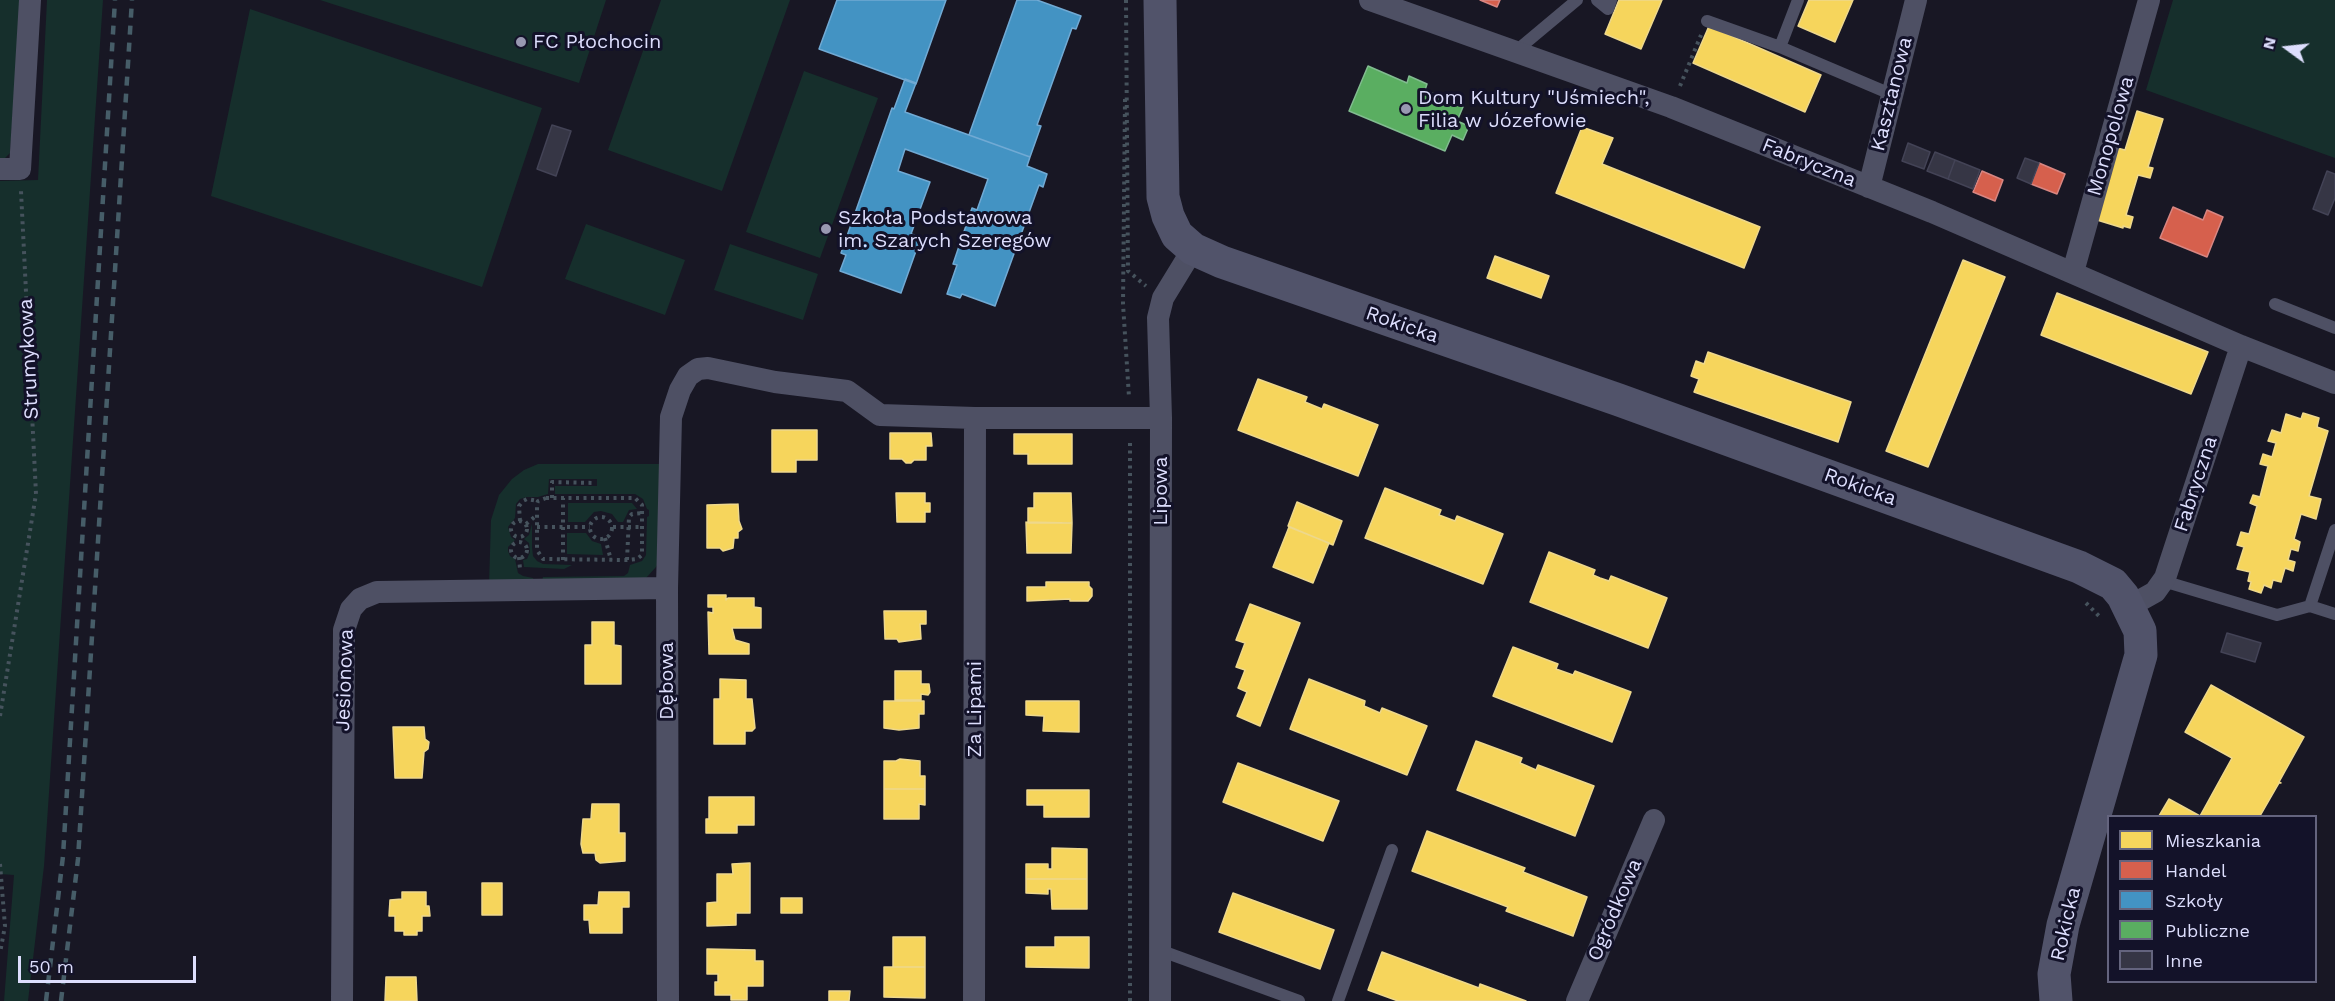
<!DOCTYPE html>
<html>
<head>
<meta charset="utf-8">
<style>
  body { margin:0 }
  #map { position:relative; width:2335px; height:1001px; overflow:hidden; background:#181724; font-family:"Work Sans",sans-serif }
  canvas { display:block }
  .legend { position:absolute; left:2107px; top:815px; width:210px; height:168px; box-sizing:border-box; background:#131229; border:2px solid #64647e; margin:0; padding:8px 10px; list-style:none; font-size:18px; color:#dddefd }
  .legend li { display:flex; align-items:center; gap:12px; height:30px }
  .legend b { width:30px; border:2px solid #64647e }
  .north { position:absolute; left:2257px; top:18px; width:60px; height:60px; -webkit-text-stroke:4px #131229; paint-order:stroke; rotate:285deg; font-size:16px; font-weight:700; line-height:24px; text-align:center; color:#dddefd }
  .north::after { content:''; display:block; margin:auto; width:21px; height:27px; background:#dddefd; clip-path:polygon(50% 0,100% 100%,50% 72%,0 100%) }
  .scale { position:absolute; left:18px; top:956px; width:178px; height:27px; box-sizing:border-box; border:3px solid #dddefd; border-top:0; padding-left:8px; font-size:18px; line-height:21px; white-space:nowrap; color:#dddefd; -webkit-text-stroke:4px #131229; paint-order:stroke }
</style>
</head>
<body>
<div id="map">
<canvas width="2335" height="1001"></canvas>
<ul class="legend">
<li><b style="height:16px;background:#f6d55c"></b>Mieszkania</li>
<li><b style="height:16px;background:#d6604d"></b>Handel</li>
<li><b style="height:16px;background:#4393c3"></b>Szkoły</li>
<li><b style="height:16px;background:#5aae61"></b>Publiczne</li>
<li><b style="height:16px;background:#363645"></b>Inne</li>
</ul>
<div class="north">N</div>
<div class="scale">50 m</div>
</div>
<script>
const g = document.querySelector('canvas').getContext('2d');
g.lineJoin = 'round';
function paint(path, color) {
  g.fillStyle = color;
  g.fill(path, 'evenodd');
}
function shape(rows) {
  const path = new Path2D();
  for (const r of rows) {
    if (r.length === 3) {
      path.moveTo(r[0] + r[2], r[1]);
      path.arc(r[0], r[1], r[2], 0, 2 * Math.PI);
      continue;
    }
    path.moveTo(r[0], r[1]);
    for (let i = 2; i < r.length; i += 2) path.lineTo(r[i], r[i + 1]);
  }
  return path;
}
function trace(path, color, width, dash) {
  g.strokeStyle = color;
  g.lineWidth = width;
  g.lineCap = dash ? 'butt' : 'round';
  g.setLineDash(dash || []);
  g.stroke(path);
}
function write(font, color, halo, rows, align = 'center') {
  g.font = font + ' "Work Sans",sans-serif';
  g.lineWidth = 6;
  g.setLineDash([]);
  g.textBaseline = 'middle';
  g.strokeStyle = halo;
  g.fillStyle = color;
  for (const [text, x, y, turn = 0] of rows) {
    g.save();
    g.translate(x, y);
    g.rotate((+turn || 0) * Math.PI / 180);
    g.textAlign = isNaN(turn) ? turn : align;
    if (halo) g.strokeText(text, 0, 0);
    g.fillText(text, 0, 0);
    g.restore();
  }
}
paint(shape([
  [0,0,21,0,10,153,0,163],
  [47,0,103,0,44,866,28,1001,4,1001,14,875,0,874,0,181,38,180],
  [320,0,606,0,579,83],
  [661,0,790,0,722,191,608,150],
  [2173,0,2335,0,2335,158,2146,90],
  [250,9,542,108,482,287,211,196],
  [804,71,878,98,820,258,746,232],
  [586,224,685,260,665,315,565,279],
  [730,244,818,274,803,320,714,290],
  [538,464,661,464,660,559,656,567,646,578,541,585,543,577,624,576,628,573,630,565,642,561,646,555,647,517,649,516,649,510,647,509,643,499,635,494,555,494,555,486,597,486,597,479,549,479,548,494,538,497,527,497,520,499,516,504,515,518,508,527,511,537,515,540,508,547,508,551,510,556,515,559,518,573,523,576,533,578,534,581,489,585,491,520,499,495,512,479,524,470],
  [568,503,632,503,637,509,629,510,623,522,618,522,612,514,601,511,594,512,585,522,568,522],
  [532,524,532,547,533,556,537,561,543,564,572,565,564,569,524,567,523,560,527,559,530,552,529,543,524,539,529,535],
  [567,533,586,533,592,541,601,544,603,555,567,554]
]), '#162f2c');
const homes = shape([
  [1619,0,1662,0,1641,49,1605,34,1619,0],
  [1809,0,1853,0,1835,42,1798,26,1809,0],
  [1709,26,1821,75,1805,112,1693,63,1709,26],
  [2137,111,2163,119,2148,167,2153,168,2150,178,2138,175,2126,215,2133,217,2130,228,2123,226,2123,228,2097,220,2117,148,2125,150,2137,111],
  [1582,127,1613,138,1602,164,1760,227,1744,268,1556,193,1582,127],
  [1495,256,1549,276,1541,298,1487,278,1495,256],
  [1963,260,2005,277,1928,467,1886,451,1963,260],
  [2057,293,2208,352,2191,394,2041,335,2057,293],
  [1708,352,1851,402,1838,442,1694,392,1699,379,1691,376,1696,361,1704,364,1708,352],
  [1258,379,1307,397,1305,402,1322,409,1324,404,1378,425,1358,476,1238,430,1258,379],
  [2303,413,2319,418,2317,427,2328,431,2309,496,2321,499,2316,519,2301,514,2294,539,2300,542,2298,551,2291,549,2288,560,2295,562,2293,571,2285,568,2281,582,2273,580,2271,588,2264,585,2261,593,2249,589,2251,582,2248,581,2250,572,2237,569,2244,547,2237,545,2241,532,2249,534,2257,506,2250,503,2253,495,2260,497,2268,466,2260,464,2263,454,2272,457,2276,443,2268,441,2272,430,2281,433,2286,414,2301,419,2303,413],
  [772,430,817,430,817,460,796,460,796,472,772,472,772,430],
  [890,433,931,433,932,446,926,446,926,460,914,460,911,463,906,463,902,459,890,459,890,433],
  [1014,434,1072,434,1072,464,1028,464,1028,454,1014,454,1014,434],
  [1385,488,1441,510,1439,515,1455,521,1457,516,1503,534,1483,584,1365,538,1385,488],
  [896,493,925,493,925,503,930,503,930,512,925,512,925,522,897,522,896,493],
  [1034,493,1071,493,1072,523,1028,523,1028,508,1034,508,1034,493],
  [1297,502,1342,521,1333,545,1288,526,1297,502],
  [738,504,739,521,742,529,738,532,738,538,734,538,733,548,723,551,720,548,707,548,707,505,738,504],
  [1026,522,1072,523,1071,553,1027,553,1026,522],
  [1289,527,1329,543,1313,583,1273,567,1289,527],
  [1549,552,1595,570,1593,575,1600,578,1609,581,1611,576,1667,598,1648,648,1530,602,1549,552],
  [1046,582,1089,582,1089,586,1092,589,1092,596,1088,601,1070,601,1070,599,1027,601,1027,587,1046,587,1046,582],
  [708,595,726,595,726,600,728,598,754,598,754,607,761,608,761,628,732,628,735,640,749,644,749,654,709,654,708,612,713,613,713,607,708,607,708,595],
  [1250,604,1300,623,1260,726,1237,716,1247,692,1238,688,1245,670,1236,667,1245,643,1236,640,1250,604],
  [884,611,926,611,926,624,920,624,921,639,899,642,897,639,885,639,884,611],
  [592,622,614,622,614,645,621,646,621,684,585,684,585,645,592,645,592,622],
  [1513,647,1558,664,1556,669,1573,675,1575,671,1631,692,1612,742,1493,696,1513,647],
  [895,671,921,671,921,684,929,684,930,692,928,695,921,694,921,700,895,700,895,671],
  [720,679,746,680,746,699,752,699,755,728,752,731,745,731,745,744,714,744,714,699,720,699,720,679],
  [1309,679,1365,701,1364,706,1380,713,1382,708,1427,726,1407,775,1290,729,1309,679],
  [2211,685,2304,737,2279,782,2281,783,2279,783,2260,816,2159,816,2169,799,2200,816,2232,758,2185,732,2211,685],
  [884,701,924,701,924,714,919,714,919,728,899,730,884,728,884,701],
  [1026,701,1079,701,1079,732,1043,731,1044,716,1026,715,1026,701],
  [393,727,424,727,425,739,429,742,428,749,424,752,422,778,395,778,393,727],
  [1476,741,1522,758,1520,763,1527,766,1536,770,1538,765,1594,786,1575,836,1457,790,1476,741],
  [900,759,920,761,920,776,925,776,925,789,884,789,884,761,896,761,900,759],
  [1238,763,1339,801,1323,841,1223,802,1238,763],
  [884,789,925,789,925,805,919,804,919,819,884,819,884,789],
  [1027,790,1089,790,1089,817,1044,817,1044,805,1027,805,1027,790],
  [709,797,754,797,754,825,737,825,737,833,706,833,706,819,709,819,709,797],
  [592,804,619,804,619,833,625,833,625,861,600,863,596,860,595,853,583,853,581,844,583,819,591,819,592,804],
  [1427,831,1525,868,1523,872,1587,897,1573,936,1506,911,1508,907,1412,871,1427,831],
  [1052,848,1087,849,1087,879,1026,879,1026,864,1048,864,1048,869,1052,869,1052,848],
  [750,863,750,913,736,913,736,925,707,926,707,903,717,902,717,874,733,874,732,864,750,863],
  [1026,879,1087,879,1087,909,1052,909,1051,889,1048,889,1048,894,1026,893,1026,879],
  [482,883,502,883,502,915,482,915,482,883],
  [402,892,426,892,426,906,429,906,430,916,422,916,422,931,417,931,417,935,404,935,404,931,395,931,395,916,389,916,390,900,402,899,402,892],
  [599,892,629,892,629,907,622,907,622,933,590,933,589,920,584,920,584,905,598,905,599,892],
  [1233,893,1334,930,1320,969,1219,932,1233,893],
  [781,898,802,898,802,913,781,913,781,898],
  [893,937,925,937,925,967,893,967,893,937],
  [1055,937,1089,937,1089,968,1026,967,1026,947,1055,947,1055,937],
  [707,949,755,950,755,961,763,961,763,986,747,986,747,1000,731,1000,731,995,715,995,715,982,718,982,718,974,707,974,707,949],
  [1382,952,1479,988,1480,984,1526,1001,1398,1001,1368,990,1382,952],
  [884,967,925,967,925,998,884,997,884,967],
  [386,977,416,977,417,1001,385,1001,386,977],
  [829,991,850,991,849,1001,829,1001,829,991]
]);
paint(homes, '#f6d55c');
trace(homes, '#eed88c', 1.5);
const shops = shape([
  [1480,0,1500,0,1497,7,1480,0],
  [2039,163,2065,174,2057,194,2031,184,2039,163],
  [1982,171,2003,180,1995,201,1973,192,1982,171],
  [2173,207,2203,220,2207,210,2223,217,2207,257,2160,238,2173,207]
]);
paint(shops, '#d6604d');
trace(shops, '#d88682', 1.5);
const schools = shape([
  [837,0,946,0,916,84,819,49,837,0],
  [1017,0,1037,0,1081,16,1076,29,1072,28,1037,125,1041,126,1030,157,969,135,1017,0],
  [905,79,916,83,905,112,1030,157,1027,166,1047,174,1043,187,1039,185,995,306,962,294,960,298,947,294,957,265,953,264,972,208,977,210,988,179,905,149,898,171,930,182,911,234,921,237,901,293,840,271,846,255,841,253,892,108,894,109,905,79]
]);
paint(schools, '#4393c3');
trace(schools, '#71aad4', 1.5);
const public = shape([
  [1368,66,1407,83,1409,76,1427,84,1425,90,1463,107,1457,121,1469,126,1463,140,1452,135,1445,151,1349,111,1368,66]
]);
paint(public, '#5aae61');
trace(public, '#81bc90', 1.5);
const building = shape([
  [552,125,571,131,556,176,537,169,552,125],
  [1908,143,1930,152,1924,169,1902,161,1908,143],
  [1935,152,1955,160,1948,179,1927,171,1935,152],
  [2025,158,2039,163,2031,184,2017,178,2025,158],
  [1955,160,1980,170,1973,189,1948,179,1955,160],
  [2327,171,2335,174,2335,198,2328,215,2313,209,2327,171],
  [2227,633,2261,643,2255,662,2221,652,2227,633]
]);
paint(building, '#363645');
trace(building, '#434356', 1.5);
trace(shape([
  [1126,0,1128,271,1146,286],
  [1680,86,1701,35],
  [1125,99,1123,304,1129,397],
  [546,498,635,498,642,505,642,555,637,559,627,560,543,559,537,550,537,504,538,501,546,498],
  [552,498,552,482,596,483],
  [601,528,11],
  [520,521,519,506,523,501,527,499,538,501],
  [519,529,8],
  [526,524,537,515],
  [537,527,590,527],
  [613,527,643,527],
  [605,538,611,560],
  [519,550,8],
  [519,557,520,569],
  [563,560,563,498],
  [627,560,629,517,632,514,643,513],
  [2086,603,2100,617],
  [0,716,36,494,21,191],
  [0,864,5,926,0,953],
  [1130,1001,1130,441]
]), '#46535d', 4, [3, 4.5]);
trace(shape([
  [1597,0,1608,9,1611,0],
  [1798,0,1780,47,1893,95],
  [1707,21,1780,47],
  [1516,51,1577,0],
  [2275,304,2335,328],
  [2163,581,2277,615,2310,606,2335,614],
  [2310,606,2335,530],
  [1159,950,1299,1001],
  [1338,1001,1392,850]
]), '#4e5064', 12);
trace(shape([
  [1370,0,1671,107,1932,212,2241,346,2335,383],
  [0,169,20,169,30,0],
  [1869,187,1916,0],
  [2073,272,2149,0],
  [2130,606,2155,592,2165,578,2241,346],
  [342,1001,344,630,351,609,360,599,377,592,667,588],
  [668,1001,667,588,671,417,680,390,688,376,698,369,708,368,775,382,847,391,880,415,975,418,1161,418],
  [974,1001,975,418],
  [1160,1001,1161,418,1158,318,1163,298,1193,249],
  [1577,1001,1654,820]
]), '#4e5064', 22);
trace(shape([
  [1160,0,1163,197,1168,216,1177,235,1193,249,1222,262,1619,400,2079,567,2113,584,2123,596,2140,631,2141,655,2063,925,2054,974,2056,1001]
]), '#51536a', 33);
trace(shape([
  [46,1001,63,856,115,0],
  [61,1001,78,859,132,0]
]), '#465d68', 4.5, [9, 8]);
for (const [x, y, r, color] of [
  [521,42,6,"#9898b1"],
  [1406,109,6,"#9898b1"],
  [826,229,6,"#9898b1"]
]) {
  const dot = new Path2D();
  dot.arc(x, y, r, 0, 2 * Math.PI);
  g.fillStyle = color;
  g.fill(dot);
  trace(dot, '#131229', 2);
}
write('20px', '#dddefd', '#131229', [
  ["FC Płochocin",533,42],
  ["Dom Kultury \"Uśmiech\",",1418,98],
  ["Filia w Józefowie",1418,121],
  ["Szkoła Podstawowa",838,218],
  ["im. Szarych Szeregów",838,241]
], 'left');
write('20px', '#dddefd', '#131229', [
  ["Kasztanowa",1892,94,-76],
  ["Monopolowa",2111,136,-74],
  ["Fabryczna",1809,163,22],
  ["Rokicka",1402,325,19],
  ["Strumykowa",29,359,-93],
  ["Fabryczna",2196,484,-72],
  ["Rokicka",1860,487,20],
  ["Lipowa",1161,491,-90],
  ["Jesionowa",345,680,-88],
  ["Dębowa",667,681,-90],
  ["Za Lipami",975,709,-90],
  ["Ogródkowa",1615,910,-67],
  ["Rokicka",2066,924,-77]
]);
</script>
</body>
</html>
